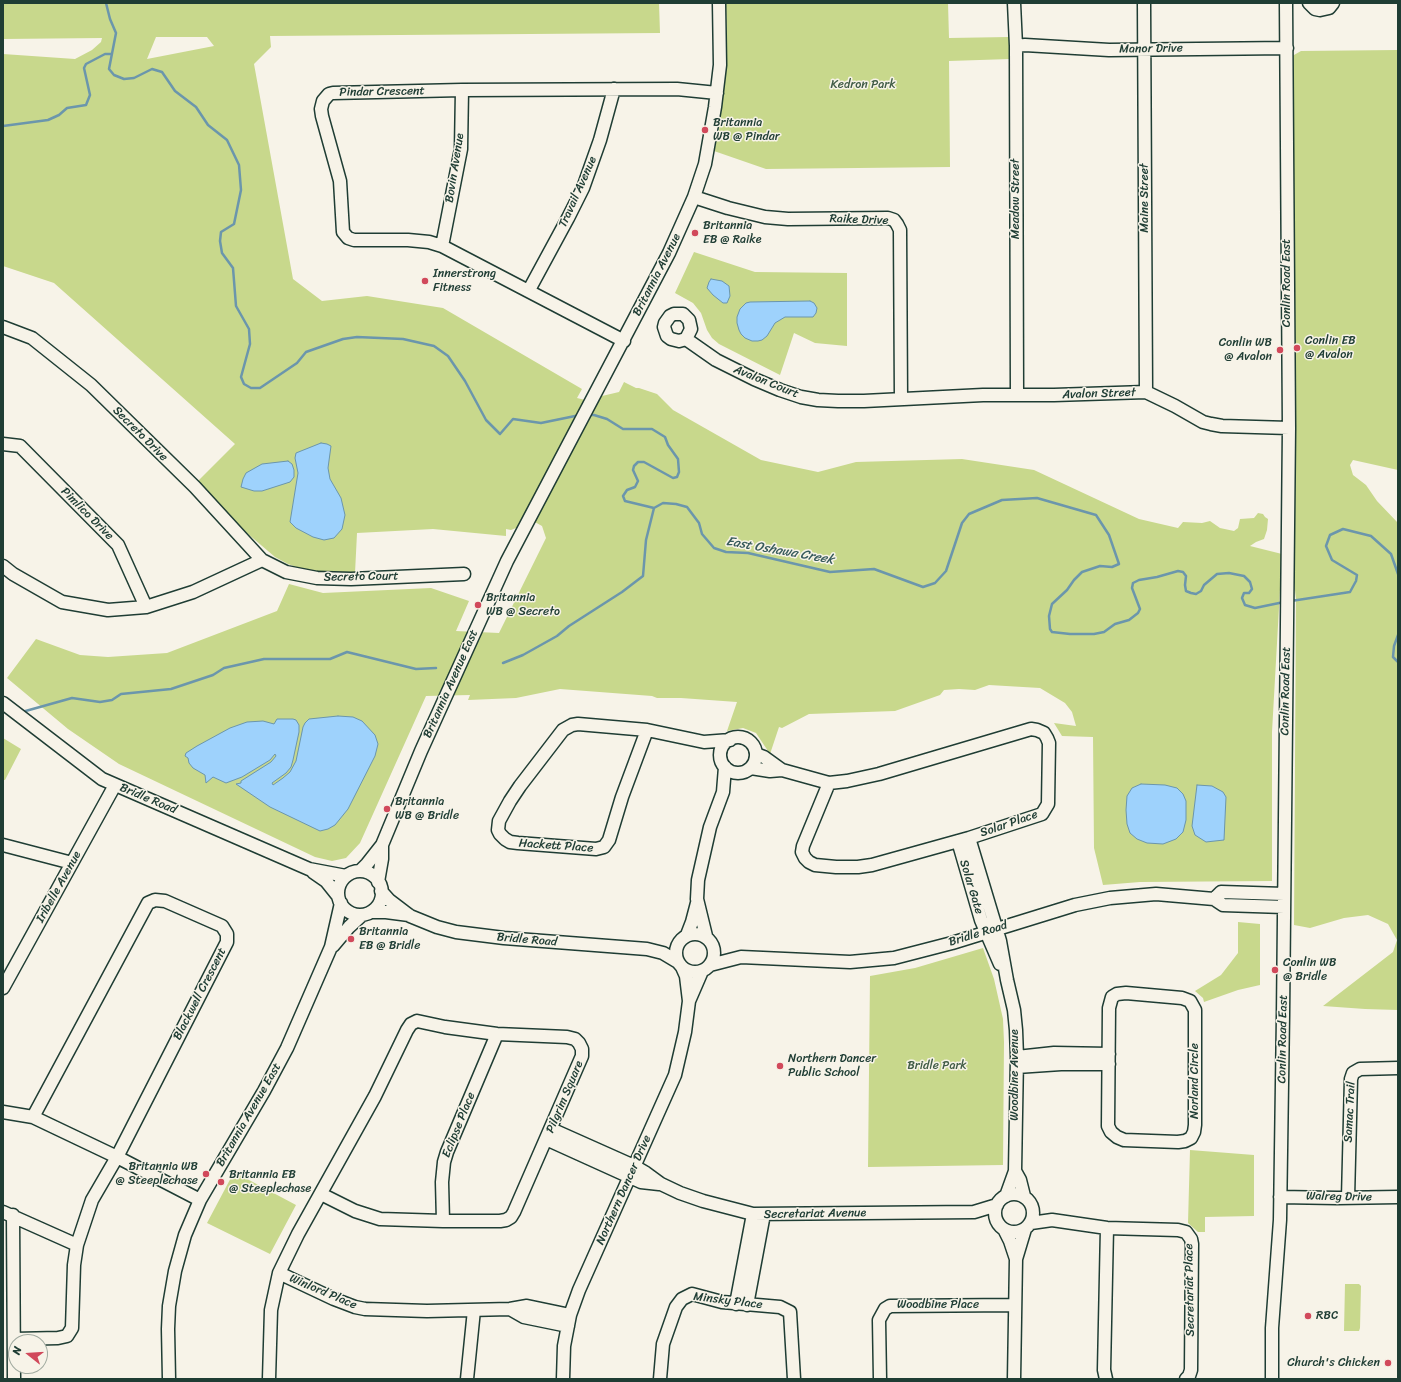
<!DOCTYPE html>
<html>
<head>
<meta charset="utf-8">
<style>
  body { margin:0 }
  #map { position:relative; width:1401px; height:1382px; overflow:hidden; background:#f7f3e8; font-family:Sriracha,sans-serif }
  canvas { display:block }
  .frame { position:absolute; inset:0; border:4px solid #1f3d34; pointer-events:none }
  .north { position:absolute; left:8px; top:1334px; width:40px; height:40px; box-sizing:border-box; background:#f7f3e8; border:1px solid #a1aaa0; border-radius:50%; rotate:287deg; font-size:11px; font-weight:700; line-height:16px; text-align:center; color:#1f3d34 }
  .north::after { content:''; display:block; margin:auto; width:14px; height:18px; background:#d1495b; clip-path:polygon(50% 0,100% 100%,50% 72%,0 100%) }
</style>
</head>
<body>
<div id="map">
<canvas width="1401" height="1382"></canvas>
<div class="frame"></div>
<div class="north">N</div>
</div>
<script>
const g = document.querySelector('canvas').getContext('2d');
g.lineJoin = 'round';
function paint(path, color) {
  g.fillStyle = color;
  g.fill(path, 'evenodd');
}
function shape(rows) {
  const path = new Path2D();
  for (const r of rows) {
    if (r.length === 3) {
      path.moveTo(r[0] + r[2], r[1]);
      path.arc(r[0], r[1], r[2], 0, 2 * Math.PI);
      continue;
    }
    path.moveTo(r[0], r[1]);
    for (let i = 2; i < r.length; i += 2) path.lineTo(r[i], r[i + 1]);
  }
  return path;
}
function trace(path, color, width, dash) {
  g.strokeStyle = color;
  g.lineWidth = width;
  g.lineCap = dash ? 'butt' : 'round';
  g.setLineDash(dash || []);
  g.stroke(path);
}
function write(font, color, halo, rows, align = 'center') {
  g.font = font + ' Sriracha,sans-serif';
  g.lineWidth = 3;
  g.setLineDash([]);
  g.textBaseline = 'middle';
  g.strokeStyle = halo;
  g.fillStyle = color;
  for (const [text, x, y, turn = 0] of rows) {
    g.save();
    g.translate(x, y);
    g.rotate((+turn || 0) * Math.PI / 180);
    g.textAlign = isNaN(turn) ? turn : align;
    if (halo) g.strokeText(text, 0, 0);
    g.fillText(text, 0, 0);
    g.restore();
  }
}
paint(shape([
  [3,3,659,3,660,33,270,36,271,47,254,64,293,279,322,301,367,296,443,308,582,389,577,398,585,400,619,392,624,382,636,388,639,388,657,394,673,410,761,460,818,472,856,462,962,459,1034,470,1139,519,1178,528,1183,522,1202,523,1210,521,1220,528,1234,531,1238,528,1240,519,1254,518,1258,513,1263,514,1265,517,1268,519,1267,530,1264,539,1256,542,1250,546,1282,554,1272,732,1272,881,1140,882,1103,885,1094,848,1093,737,1062,736,1054,723,1076,726,1072,712,1065,703,1040,688,989,685,975,690,959,689,944,690,940,695,895,711,809,714,782,728,779,727,770,754,756,733,743,728,727,731,737,702,681,698,657,698,652,696,560,689,516,698,468,700,470,695,426,696,360,843,346,858,332,861,315,857,119,764,68,729,7,678,36,639,80,655,108,657,167,653,277,611,289,584,323,593,431,588,469,601,456,631,499,633,546,538,542,526,533,521,511,530,506,529,506,536,433,529,357,533,355,573,323,573,308,571,288,564,275,557,234,522,196,483,235,444,54,283,3,266,3,54,75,59,92,50,101,42,102,38,3,39],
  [156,37,207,37,214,46,147,59],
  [726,3,948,3,949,38,1009,37,1010,59,949,61,950,167,766,169,714,151,719,131,725,80,727,47],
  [1398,50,1398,470,1353,460,1350,465,1353,475,1366,485,1377,501,1398,523,1398,1010,1365,1009,1323,1006,1393,952,1397,940,1388,924,1368,915,1344,918,1310,928,1294,925,1296,599,1289,539,1287,59,1301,51],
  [694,252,755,272,847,273,847,346,815,343,794,333,780,375,719,344,712,338,707,330,701,313,693,303,675,293],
  [3,738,21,749,5,780,3,780],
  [1238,922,1260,924,1260,985,1238,990,1204,1002,1203,998,1195,991,1221,975,1238,953],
  [983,948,994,979,1003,1019,1004,1042,1003,1165,868,1167,870,976,915,968],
  [1190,1150,1254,1155,1254,1216,1205,1217,1205,1232,1198,1232,1188,1223],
  [234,1172,296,1205,270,1254,207,1223],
  [1345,1284,1359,1284,1361,1286,1360,1328,1359,1331,1344,1331]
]), '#c8d88c');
const water = shape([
  [711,279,722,281,729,286,730,296,727,303,723,303,713,295,707,288,709,282,711,279],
  [810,301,814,303,817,308,816,313,813,317,785,317,775,323,767,336,762,340,758,341,752,341,745,338,741,334,739,330,737,323,737,317,740,309,746,303,750,302,810,301],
  [321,443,327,444,331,446,328,468,330,479,341,498,345,515,342,529,334,538,324,540,313,537,296,528,290,522,298,473,295,458,296,453,321,443],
  [288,461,292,464,294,470,294,477,290,482,262,491,254,491,241,487,243,479,246,473,262,464,288,461],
  [338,716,353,717,362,721,375,735,378,744,375,756,348,809,335,825,328,829,320,831,270,807,236,784,241,783,241,781,271,762,276,756,275,754,270,760,242,777,226,783,213,777,206,783,205,775,193,768,189,763,188,758,185,756,186,753,197,746,230,728,247,722,263,721,274,724,277,719,293,719,296,720,299,725,299,732,293,760,291,767,286,773,272,783,273,785,283,778,290,772,296,761,303,727,305,723,309,719,338,716],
  [1141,784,1165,785,1177,788,1183,794,1186,801,1186,820,1183,832,1176,839,1163,844,1147,843,1137,839,1130,833,1127,824,1126,810,1127,796,1132,788,1141,784],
  [1197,785,1212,786,1223,792,1226,797,1224,840,1206,842,1195,835,1192,826,1197,785]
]);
paint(water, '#9ed2fc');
trace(water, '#6b96ac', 1);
trace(shape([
  [106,3,110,19,116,33,109,69,114,75,124,79,134,78,152,69,162,72,175,91,196,107,208,125,227,140,239,165,241,190,234,224,221,232,220,241,222,253,233,268,236,306,249,329,250,344,241,377,244,384,251,388,260,388,297,363,306,352,343,339,357,337,403,339,434,346,448,356,465,381,486,420,500,434,513,419,541,423,580,415],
  [3,126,48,120,59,115,67,108,86,105,90,95,84,68,86,64,105,54,111,54],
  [587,415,594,415,607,419,623,429,652,429,665,437,668,445,678,459,679,472,677,477,673,478,644,462,638,462,634,466,633,470,638,481,635,487,627,490,623,496,625,501,654,508,663,503,676,504,687,507,699,523,702,534,714,548,726,552,748,553,830,572,874,569,923,587,935,583,946,571,962,523,969,514,1002,500,1037,498,1096,515,1109,535,1119,564,1112,567,1100,566,1082,572,1074,580,1067,590,1052,604,1049,616,1050,629,1052,632,1070,634,1094,634,1104,632,1115,624,1129,620,1138,613,1140,609,1132,588,1133,583,1139,580,1157,577,1178,571,1183,572,1186,576,1185,585,1186,591,1191,593,1196,594,1201,591,1204,585,1217,574,1229,573,1244,576,1250,582,1252,589,1249,593,1244,593,1242,598,1245,605,1255,608,1284,602],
  [1291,601,1350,592,1356,581,1357,575,1332,560,1326,546,1330,535,1343,529,1371,536,1391,554,1398,574],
  [1398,635,1394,646,1393,657,1398,662],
  [503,663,523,655,557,636,569,626,622,592,643,576,646,540,654,508],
  [22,712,72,698,100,702,112,700,121,694,171,689,213,675,224,668,264,659,330,659,347,652,416,669,436,668]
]), '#6b96ac', 2.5);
const minor = shape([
  [1014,3,1016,46,1017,395],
  [1144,3,1146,392],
  [1309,3,1315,9,1320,10,1329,8,1333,3],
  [1016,46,1025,45,1109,50,1287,48],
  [694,197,728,208,765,217,788,219,888,218,894,220,897,224,900,230,901,399],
  [442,246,461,149,462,90],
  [529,290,568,218,583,188,600,140,614,89],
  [3,327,32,338,91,385,195,487,262,560,286,572,317,578,351,579,464,574],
  [686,339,691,329,689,320,683,314,674,314,670,316,665,323,664,327,667,336,671,339,679,341,686,339,716,360,754,379,780,390,801,397,818,400,838,401,864,401,983,395,1054,395,1146,392,1175,406,1203,422,1211,424,1222,426,1289,428],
  [624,341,442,246,429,242,408,240,354,240,348,238,343,232,340,181,322,116,321,109,323,101,329,94,333,93,462,90,677,89,717,93],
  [3,444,20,446,118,545,146,607],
  [3,566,13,574,62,602,108,610,146,607,193,592,262,560],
  [3,703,102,779,309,869,346,876],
  [647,730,622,797,609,840,604,847,596,849,518,843,510,842,505,839,500,834,498,830,499,821,510,801,520,786,563,730,572,725,578,724,647,730,704,742,730,740],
  [738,755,18],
  [756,754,764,757,782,770,829,783,803,846,802,852,805,858,809,862,815,865,836,867,858,867,872,865,969,838,1042,814,1048,804,1049,743,1047,738,1044,733,1037,730,1031,729,879,774,847,781,829,783],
  [751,768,770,771,782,770],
  [969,838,1000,941,1007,980,1014,1010,1016,1030,1017,1057,1015,1171,1006,1196],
  [958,841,981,920,1000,964],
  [3,845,72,863],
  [360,871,367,864,382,845,421,751,507,561,669,253,694,197,705,164,715,107,720,65,719,3],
  [360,893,22],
  [313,872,326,881,338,896],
  [378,882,382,859,382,845],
  [381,891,389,900,410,916,437,927,456,932,504,938,647,949,663,953,678,962],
  [1214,899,1221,892,1284,894],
  [371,912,386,912,409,915],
  [695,953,19],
  [687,935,692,922,697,903],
  [706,936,697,899,698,880,710,827,723,792,725,767],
  [333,946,349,927,362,915],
  [710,965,741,957,850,962,894,958,952,943,1075,905,1110,898,1156,894,1214,899,1223,905,1284,907],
  [682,967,686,976,689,1001],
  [3,988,115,785],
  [1126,993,1182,998,1190,1001,1195,1010,1195,1125,1194,1132,1191,1138,1185,1141,1178,1142,1124,1140,1117,1137,1111,1132,1108,1126,1109,1008,1112,997,1117,994,1126,993],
  [1017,1057,1054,1053,1109,1054],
  [1017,1067,1061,1064,1109,1064],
  [3,1112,33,1117,117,1157,200,1200],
  [551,1129,634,1166,646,1173,661,1184,680,1193,703,1201,753,1214,974,1212,997,1205],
  [546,1139,641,1182,659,1184],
  [1015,1171,1020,1180,1024,1196],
  [1014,1213,19],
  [1280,1197,1337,1198,1398,1197],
  [1348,1198,1351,1079,1353,1073,1360,1069,1398,1068],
  [3,1212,77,1245],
  [13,1215,14,1379],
  [443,1221,442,1182,444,1162,447,1152,497,1034],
  [1031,1223,1052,1220,1107,1228,1178,1230,1186,1232,1191,1239,1192,1244,1191,1370,1189,1376,1186,1379],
  [1004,1229,1010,1241,1016,1259],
  [279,1273,334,1299,355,1307,365,1309,427,1311,510,1309,527,1306,570,1315],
  [736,1304,753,1214],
  [747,1305,764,1214],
  [510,1309,524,1317,568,1326],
  [15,1339,58,1338,67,1336,72,1328,74,1265,77,1245,92,1200,117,1157,227,942,227,934,222,926,165,901,155,900,148,903,33,1117],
  [169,1379,168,1329,169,1306,175,1271,185,1235,200,1200,264,1091,287,1048,331,947,341,903],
  [269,1379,271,1310,279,1273,298,1234,375,1096,407,1030,411,1024,417,1021,445,1027,497,1034,567,1037,575,1039,579,1043,582,1049,582,1056,514,1212,511,1217,506,1220,500,1221,443,1221,380,1219,355,1211,321,1194],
  [467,1379,474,1310],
  [563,1379,564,1346,570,1315,579,1290,675,1075,685,1032,689,1001,702,971],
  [660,1379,663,1344,676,1307,682,1299,692,1294,722,1302,780,1307,790,1312,794,1379],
  [880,1379,879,1320,885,1309,890,1306,1015,1305],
  [1014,1379,1016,1259,1025,1229],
  [1106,1379,1104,1370,1107,1228],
  [1272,1379,1272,1328,1280,1220,1283,1015,1289,428,1286,3]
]);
trace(minor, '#1f3d34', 15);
trace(minor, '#f7f3e8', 12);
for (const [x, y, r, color] of [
  [705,130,4,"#d1495b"],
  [695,233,4,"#d1495b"],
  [425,281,4,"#d1495b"],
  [1297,348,4,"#d1495b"],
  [1280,350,4,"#d1495b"],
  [478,605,4,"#d1495b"],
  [387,809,4,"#d1495b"],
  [351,939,4,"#d1495b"],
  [1275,970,4,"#d1495b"],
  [780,1066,4,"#d1495b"],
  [206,1174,4,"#d1495b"],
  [221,1182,4,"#d1495b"],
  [1308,1316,4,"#d1495b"],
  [1388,1363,4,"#d1495b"]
]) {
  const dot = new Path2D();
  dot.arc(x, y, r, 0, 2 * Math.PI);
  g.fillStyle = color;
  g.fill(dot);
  trace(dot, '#f7f3e8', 1.5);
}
write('12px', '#1f3d34', '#f7f3e8', [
  ["Manor Drive",1151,49,-1],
  ["Pindar Crescent",382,92,-1],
  ["Bovin Avenue",455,168,-81],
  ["Travail Avenue",578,192,-66],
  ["Maine Street",1145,198,-90],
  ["Meadow Street",1016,199,-90],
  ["Raike Drive",859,220,2],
  ["Britannia Avenue",657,275,-63],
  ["Conlin Road East",1287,283,-90],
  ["Avalon Court",766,382,22],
  ["Avalon Street",1099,394,-2],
  ["Secreto Drive",140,434,45],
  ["Pimlico Drive",87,514,45],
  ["Secreto Court",361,577,-1],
  ["Britannia Avenue East",451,684,-66],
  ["Conlin Road East",1286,691,-89],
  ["Bridle Road",148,799,23],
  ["Solar Place",1009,824,-19],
  ["Hackett Place",556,846,4],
  ["Iribelle Avenue",59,887,-61],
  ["Solar Gate",971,887,73],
  ["Bridle Road",978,934,-17],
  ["Bridle Road",527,940,5],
  ["Blackwell Crescent",200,994,-63],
  ["Conlin Road East",1283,1039,-89],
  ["Woodbine Avenue",1015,1075,-90],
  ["Norland Circle",1195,1081,-90],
  ["Pilgrim Square",565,1097,-67],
  ["Samac Trail",1350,1112,-87],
  ["Britannia Avenue East",249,1115,-60],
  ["Eclipse Place",459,1125,-68],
  ["Northern Dancer Drive",624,1190,-66],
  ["Walreg Drive",1339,1197,1],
  ["Secretariat Avenue",815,1214,-1],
  ["Secretariat Place",1190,1290,-91],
  ["Winlord Place",323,1292,23],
  ["Minsky Place",728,1301,7],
  ["Woodbine Place",938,1305]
]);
write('12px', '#415c46', '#f7f3e8', [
  ["Kedron Park",863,85],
  ["Bridle Park",937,1066]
]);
write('12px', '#1f3d34', '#f7f3e8', [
  ["Britannia",713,123],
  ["WB @ Pindar",713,137],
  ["Britannia",703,226],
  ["EB @ Raike",703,240],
  ["Innerstrong",433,274],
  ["Fitness",433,288],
  ["Conlin EB",1305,341],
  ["@ Avalon",1305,355],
  ["Conlin WB",1272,343,"right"],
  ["@ Avalon",1272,357,"right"],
  ["Britannia",486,598],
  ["WB @ Secreto",486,612],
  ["Britannia",395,802],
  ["WB @ Bridle",395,816],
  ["Britannia",359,932],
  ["EB @ Bridle",359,946],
  ["Conlin WB",1283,963],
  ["@ Bridle",1283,977],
  ["Northern Dancer",788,1059],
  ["Public School",788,1073],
  ["Britannia WB",198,1167,"right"],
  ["@ Steeplechase",198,1181,"right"],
  ["Britannia EB",229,1175],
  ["@ Steeplechase",229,1189],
  ["RBC",1316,1316],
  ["Church's Chicken",1380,1363,"right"]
], 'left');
write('italic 13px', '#385b5c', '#f7f3e8', [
  ["East Oshawa Creek",780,551,10]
]);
</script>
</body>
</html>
